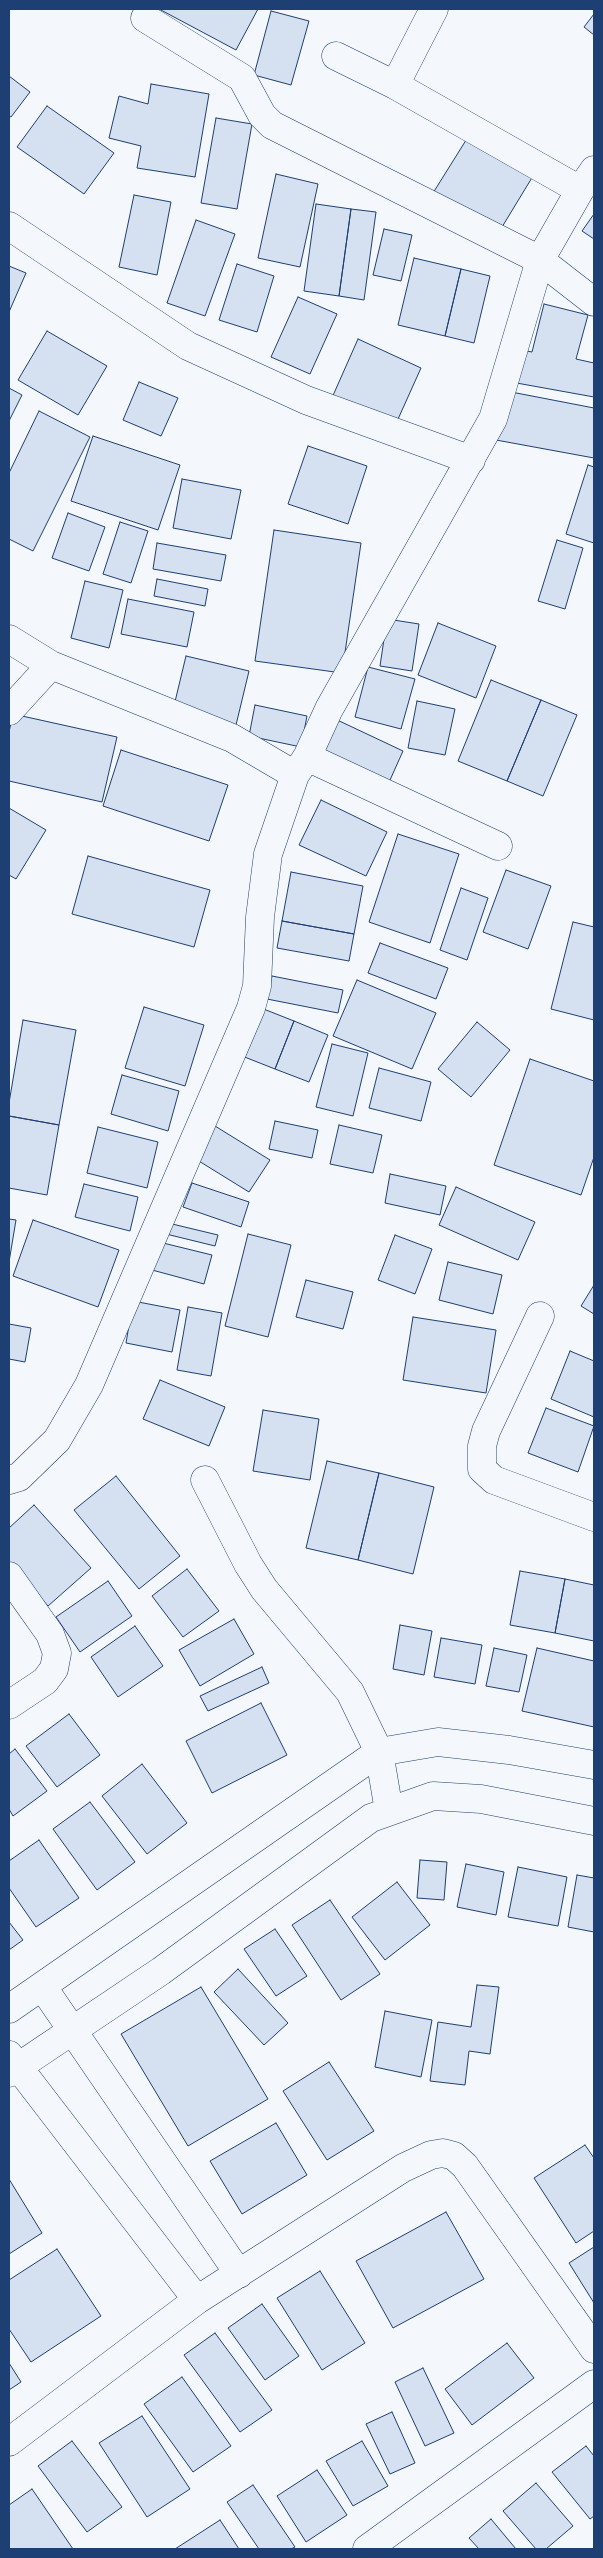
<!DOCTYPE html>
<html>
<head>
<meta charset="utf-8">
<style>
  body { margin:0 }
  #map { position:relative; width:603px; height:2558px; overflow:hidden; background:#f4f7fb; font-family:"PT Sans",sans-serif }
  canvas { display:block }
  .frame { position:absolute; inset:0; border:10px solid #1d3f73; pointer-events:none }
</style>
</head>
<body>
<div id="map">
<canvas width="603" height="2558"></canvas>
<div class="frame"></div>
</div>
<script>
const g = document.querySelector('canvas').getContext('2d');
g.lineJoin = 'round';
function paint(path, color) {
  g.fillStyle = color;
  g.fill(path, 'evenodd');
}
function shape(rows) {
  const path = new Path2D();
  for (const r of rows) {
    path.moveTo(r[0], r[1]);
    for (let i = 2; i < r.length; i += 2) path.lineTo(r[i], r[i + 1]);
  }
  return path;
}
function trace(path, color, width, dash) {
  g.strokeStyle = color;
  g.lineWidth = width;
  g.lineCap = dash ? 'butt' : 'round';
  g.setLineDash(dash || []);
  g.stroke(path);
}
const building = shape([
  [159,9,258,9,236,50,159,9],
  [271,11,309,21,291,85,254,75,271,11],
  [594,14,594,35,584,27,594,14],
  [9,76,30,92,11,117,9,116,9,76],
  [151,84,209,94,195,177,137,168,141,146,109,138,119,96,148,104,151,84],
  [47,106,114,153,84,194,17,147,47,106],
  [216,118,252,124,237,209,201,203,216,118],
  [468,137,533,176,499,232,433,193,468,137],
  [276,174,318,184,300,267,258,258,276,174],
  [134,195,171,202,157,275,119,267,134,195],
  [316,204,351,209,339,296,304,291,316,204],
  [351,209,376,212,364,300,339,296,351,209],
  [594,214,594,239,582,231,594,214],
  [196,220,235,234,205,316,167,303,196,220],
  [384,229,412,235,401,281,373,275,384,229],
  [414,258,461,269,445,336,398,325,414,258],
  [237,264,274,276,257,332,219,320,237,264],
  [9,266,26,273,9,312,9,266],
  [461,269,490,276,474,343,445,336,461,269],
  [298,297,337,314,310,374,271,357,298,297],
  [544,304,588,315,576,359,594,363,594,397,511,382,516,349,532,352,544,304],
  [47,331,107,366,78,415,18,380,47,331],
  [358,339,421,368,394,428,331,400,358,339],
  [139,382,178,398,161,436,123,420,139,382],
  [9,388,22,395,9,421,9,388],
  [506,391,594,408,594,458,496,440,506,391],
  [39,411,90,437,33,551,9,539,9,473,39,411],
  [93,436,180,465,158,530,71,501,93,436],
  [308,446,367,466,348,524,288,504,308,446],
  [588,465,594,467,594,543,566,534,588,465],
  [182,479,241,490,231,539,173,528,182,479],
  [68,513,105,527,89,571,52,558,68,513],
  [120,522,148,531,131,583,103,574,120,522],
  [274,530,361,543,342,673,255,661,274,530],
  [557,540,583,548,565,609,538,601,557,540],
  [157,543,226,555,221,581,153,569,157,543],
  [157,579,208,589,205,606,154,596,157,579],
  [85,581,123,590,109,648,71,638,85,581],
  [128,599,194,612,187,647,121,634,128,599],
  [387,619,419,624,412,671,380,666,387,619],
  [438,623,496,646,476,698,418,675,438,623],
  [186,656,249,671,236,725,173,710,186,656],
  [368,667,415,679,401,729,355,717,368,667],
  [491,680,541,700,507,781,458,761,491,680],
  [541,700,577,715,543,796,507,781,541,700],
  [417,701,455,709,445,755,408,748,417,701],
  [255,705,307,716,301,747,249,736,255,705],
  [13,714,117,737,102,802,9,781,9,732,13,714],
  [333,718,403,751,386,789,314,755,333,718],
  [121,750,228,785,209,841,103,806,121,750],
  [321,800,387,832,366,876,299,845,321,800],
  [9,808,46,830,16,879,9,875,9,808],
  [398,834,459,854,430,943,369,922,398,834],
  [88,856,210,890,194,947,72,914,88,856],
  [506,870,551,886,528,949,483,932,506,870],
  [291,872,363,886,354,934,282,921,291,872],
  [461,888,488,898,467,960,440,950,461,888],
  [282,921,354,934,349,961,277,948,282,921],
  [573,922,594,927,594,1020,551,1009,573,922],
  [380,943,448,968,436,999,368,973,380,943],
  [272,976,343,990,338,1013,267,999,272,976],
  [357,980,436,1013,412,1069,333,1036,357,980],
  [144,1007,204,1025,185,1086,125,1068,144,1007],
  [261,1008,294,1021,275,1069,242,1056,261,1008],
  [23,1020,76,1030,59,1125,9,1116,9,1103,23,1020],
  [294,1021,328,1035,309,1082,275,1069,294,1021],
  [477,1022,510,1050,471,1097,438,1069,477,1022],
  [332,1044,368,1053,353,1116,316,1107,332,1044],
  [530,1059,594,1081,594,1157,581,1195,494,1165,530,1059],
  [379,1068,431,1082,421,1121,369,1108,379,1068],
  [122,1075,179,1091,168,1131,111,1114,122,1075],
  [9,1116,59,1125,47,1195,9,1188,9,1116],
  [275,1121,318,1130,312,1158,269,1149,275,1121],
  [339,1125,382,1135,373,1173,330,1164,339,1125],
  [215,1126,270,1160,249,1192,194,1158,215,1126],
  [98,1127,158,1142,147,1188,87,1173,98,1127],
  [390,1174,446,1186,440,1215,385,1203,390,1174],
  [192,1183,249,1202,241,1227,183,1207,192,1183],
  [84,1184,138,1197,130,1231,75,1217,84,1184],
  [456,1187,535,1222,518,1260,439,1225,456,1187],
  [9,1219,16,1220,9,1262,9,1219],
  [33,1220,119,1250,98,1307,13,1276,33,1220],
  [168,1223,218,1235,215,1246,166,1234,168,1223],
  [248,1234,291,1245,268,1337,225,1326,248,1234],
  [395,1235,432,1249,415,1294,378,1280,395,1235],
  [159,1242,212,1255,204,1284,152,1270,159,1242],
  [448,1262,502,1275,493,1314,439,1300,448,1262],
  [306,1280,353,1292,343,1329,296,1317,306,1280],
  [594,1285,594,1314,581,1306,594,1285],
  [133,1301,180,1310,172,1352,126,1343,133,1301],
  [188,1307,222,1313,211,1376,177,1370,188,1307],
  [413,1317,496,1330,486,1393,403,1380,413,1317],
  [9,1324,31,1328,25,1362,9,1359,9,1324],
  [570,1351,594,1361,594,1417,551,1399,570,1351],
  [160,1380,225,1407,209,1446,143,1419,160,1380],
  [546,1408,594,1426,578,1472,528,1453,546,1408],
  [263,1410,319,1419,310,1480,253,1471,263,1410],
  [327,1461,379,1473,358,1560,306,1548,327,1461],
  [379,1473,434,1487,413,1574,358,1560,379,1473],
  [116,1476,180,1556,139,1589,74,1510,116,1476],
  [34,1505,91,1568,48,1606,9,1563,9,1528,34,1505],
  [187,1569,219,1611,183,1637,152,1596,187,1569],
  [520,1571,565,1579,555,1633,510,1625,520,1571],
  [565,1579,594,1585,594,1641,555,1633,565,1579],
  [108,1581,132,1616,80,1652,56,1617,108,1581],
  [234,1619,254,1654,200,1686,179,1650,234,1619],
  [400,1625,432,1631,424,1675,393,1669,400,1625],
  [135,1626,163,1666,118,1697,91,1657,135,1626],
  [441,1638,482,1645,475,1684,434,1677,441,1638],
  [494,1648,527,1655,519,1692,486,1686,494,1648],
  [537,1648,594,1661,594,1727,522,1711,537,1648],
  [262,1667,269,1683,208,1711,200,1696,262,1667],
  [261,1703,287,1755,212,1793,186,1741,261,1703],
  [69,1714,100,1755,57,1787,26,1746,69,1714],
  [15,1749,47,1791,13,1816,9,1809,9,1754,15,1749],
  [142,1764,187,1823,147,1854,102,1796,142,1764],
  [90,1802,135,1862,97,1890,53,1829,90,1802],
  [39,1840,79,1898,36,1927,9,1888,9,1861,39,1840],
  [420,1860,447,1862,444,1900,417,1898,420,1860],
  [466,1864,504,1872,496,1915,457,1907,466,1864],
  [518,1867,567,1877,558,1926,508,1917,518,1867],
  [577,1875,594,1878,594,1932,568,1927,577,1875],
  [397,1882,430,1925,385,1960,352,1917,397,1882],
  [330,1900,380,1974,341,2000,292,1925,330,1900],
  [9,1922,23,1940,9,1950,9,1922],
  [275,1929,307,1976,276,1996,244,1949,275,1929],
  [238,1969,288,2023,264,2045,214,1992,238,1969],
  [477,1985,499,1987,490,2054,469,2051,465,2085,430,2081,438,2022,471,2027,477,1985],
  [201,1987,268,2099,188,2146,121,2034,201,1987],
  [385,2011,432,2020,421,2077,375,2067,385,2011],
  [329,2062,374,2131,327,2160,283,2091,329,2062],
  [276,2123,307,2175,242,2214,210,2161,276,2123],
  [585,2145,594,2158,594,2231,576,2243,534,2178,585,2145],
  [9,2179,42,2233,9,2254,9,2179],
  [446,2212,484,2279,393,2328,356,2261,446,2212],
  [594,2247,594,2303,569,2263,594,2247],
  [57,2249,101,2316,31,2362,9,2329,9,2280,57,2249],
  [320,2271,365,2343,322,2370,277,2298,320,2271],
  [262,2304,299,2356,265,2380,228,2328,262,2304],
  [215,2333,272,2410,240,2432,184,2355,215,2333],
  [507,2343,534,2378,472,2425,445,2389,507,2343],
  [9,2363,21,2382,9,2390,9,2363],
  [423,2368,454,2433,425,2446,395,2382,423,2368],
  [182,2377,231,2446,193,2472,144,2404,182,2377],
  [392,2412,415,2463,390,2474,366,2424,392,2412],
  [142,2416,190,2489,147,2517,99,2443,142,2416],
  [72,2441,122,2507,87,2532,38,2466,72,2441],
  [362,2441,388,2486,353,2506,326,2461,362,2441],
  [586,2446,594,2456,594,2516,590,2519,552,2472,586,2446],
  [317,2470,347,2515,306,2542,277,2496,317,2470],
  [536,2483,573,2526,546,2549,536,2549,503,2511,536,2483],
  [253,2485,295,2547,291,2549,259,2549,227,2502,253,2485],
  [32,2489,73,2549,9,2549,9,2505,32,2489],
  [491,2519,516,2549,479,2549,469,2538,491,2519],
  [220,2520,239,2549,175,2549,220,2520]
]);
paint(building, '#d5e0f0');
trace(building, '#1d3f73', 1);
const minor = shape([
  [145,18,242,78,262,115,272,125,540,260,594,302],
  [336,56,395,85,580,190],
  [395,85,434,9],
  [9,226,188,346,306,400,471,460],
  [9,639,51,665,232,738,295,775],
  [9,711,51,665],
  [307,757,498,846],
  [540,1316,486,1431,482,1446,482,1469,494,1480,594,1517],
  [9,1480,19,1477,57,1440,89,1385,251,1008,257,986,260,917,268,854,295,775,307,757,329,709,493,419,540,260,580,190,594,170],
  [205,1480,248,1564,264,1589,350,1692,379,1752,389,1811],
  [9,1576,50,1634,57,1653,54,1669,45,1681,9,1705],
  [42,1986,239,2274],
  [9,2009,379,1752,438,1742,509,1750,594,1765],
  [9,2055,197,2300],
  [9,2073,161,1971,371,1818,433,1796,481,1799,594,1821],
  [9,2442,197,2300,403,2168,431,2155,443,2153,454,2156,465,2166,594,2349],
  [367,2549,594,2384]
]);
trace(minor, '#1d3f73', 29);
trace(minor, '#f4f7fb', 28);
</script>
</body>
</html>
